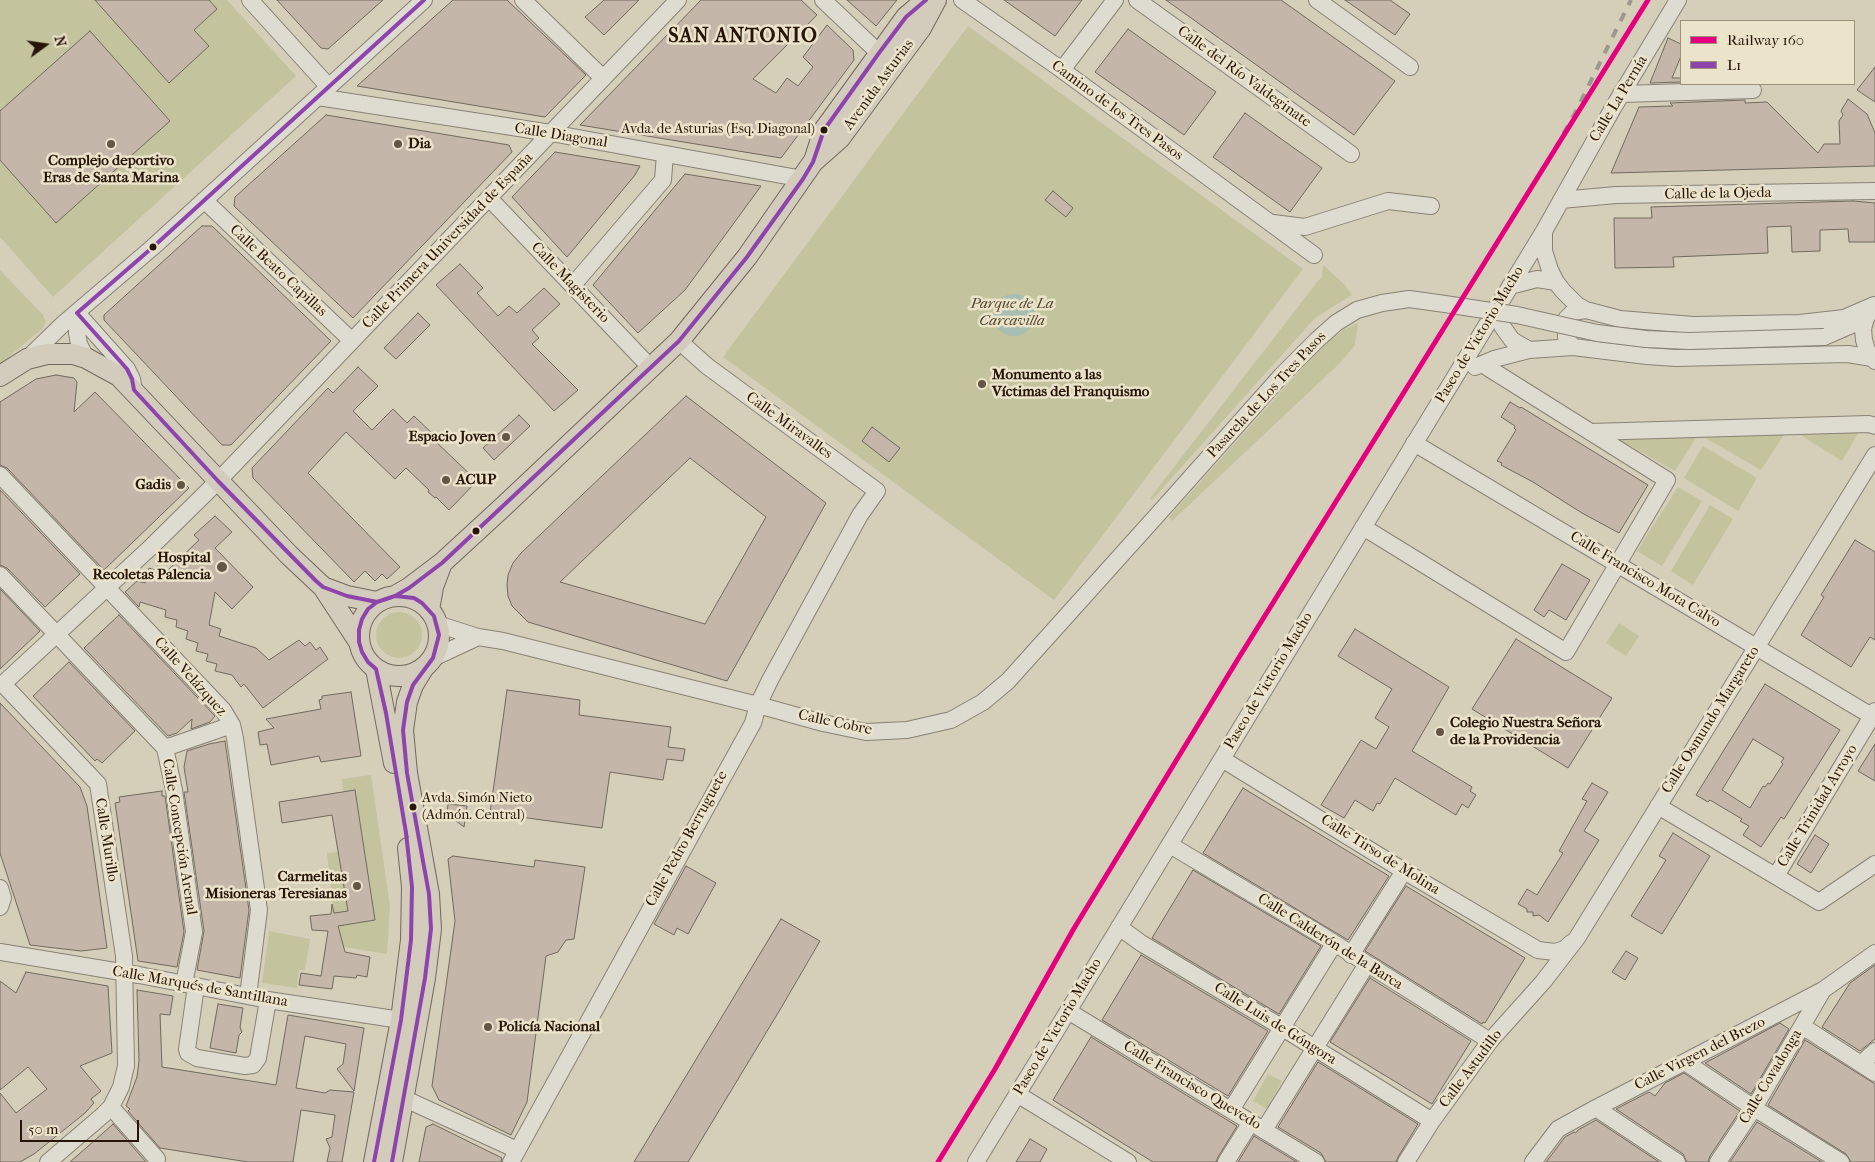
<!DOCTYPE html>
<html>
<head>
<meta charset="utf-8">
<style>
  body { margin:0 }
  #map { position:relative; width:1875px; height:1162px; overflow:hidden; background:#d5ceb9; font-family:"IM FELL French Canon",serif }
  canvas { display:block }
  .legend { position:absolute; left:1680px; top:20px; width:175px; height:65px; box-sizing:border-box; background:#ebe3ca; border:1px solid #9d917d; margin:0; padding:6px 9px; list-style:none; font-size:15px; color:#271509 }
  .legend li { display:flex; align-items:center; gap:10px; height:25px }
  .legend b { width:25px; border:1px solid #9d917d }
  .north { position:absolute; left:20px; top:20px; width:50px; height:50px; -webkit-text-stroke:4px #ebe3ca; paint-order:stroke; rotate:76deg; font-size:14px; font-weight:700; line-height:20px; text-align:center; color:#271509 }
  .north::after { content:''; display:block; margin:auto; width:18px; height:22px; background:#271509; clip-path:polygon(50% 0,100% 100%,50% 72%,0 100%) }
  .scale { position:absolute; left:20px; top:1120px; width:119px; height:22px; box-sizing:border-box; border:2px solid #271509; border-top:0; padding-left:6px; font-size:15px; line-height:18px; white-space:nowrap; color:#271509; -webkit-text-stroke:4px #ebe3ca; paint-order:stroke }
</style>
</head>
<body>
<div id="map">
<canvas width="1875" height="1162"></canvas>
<ul class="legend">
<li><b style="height:6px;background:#e5007d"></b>Railway 160</li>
<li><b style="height:6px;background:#8e44ad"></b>L1</li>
</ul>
<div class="north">N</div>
<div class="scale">50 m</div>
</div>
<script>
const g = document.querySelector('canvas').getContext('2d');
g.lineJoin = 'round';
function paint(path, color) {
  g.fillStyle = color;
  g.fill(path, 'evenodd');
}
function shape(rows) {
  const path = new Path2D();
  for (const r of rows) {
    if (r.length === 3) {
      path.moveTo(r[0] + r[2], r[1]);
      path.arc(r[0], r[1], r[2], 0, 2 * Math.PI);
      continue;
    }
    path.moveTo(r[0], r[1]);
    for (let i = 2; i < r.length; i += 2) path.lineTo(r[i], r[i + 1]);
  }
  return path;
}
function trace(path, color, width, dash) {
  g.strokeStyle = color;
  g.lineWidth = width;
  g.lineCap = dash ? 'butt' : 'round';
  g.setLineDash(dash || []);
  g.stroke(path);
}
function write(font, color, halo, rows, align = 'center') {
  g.font = font + ' "IM FELL French Canon",serif';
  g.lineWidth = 5;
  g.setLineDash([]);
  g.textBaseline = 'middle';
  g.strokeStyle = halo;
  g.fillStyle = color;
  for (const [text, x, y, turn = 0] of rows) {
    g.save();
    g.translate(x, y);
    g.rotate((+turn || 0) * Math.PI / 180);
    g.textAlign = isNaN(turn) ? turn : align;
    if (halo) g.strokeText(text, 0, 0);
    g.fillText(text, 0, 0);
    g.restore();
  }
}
paint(shape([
  [0,0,227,0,296,76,53,297,0,237],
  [968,26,1303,269,1054,600,723,357],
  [1323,265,1344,284,1352,295,1315,318,1152,500,1150,498,1318,281,1322,277],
  [0,270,43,315,46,321,43,328,0,364],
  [1358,323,1355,345,1341,362,1172,521,1169,517,1322,346,1345,329],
  [1861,428,1842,461,1797,433],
  [1787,430,1761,470,1707,439,1711,432],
  [1699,433,1675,471,1613,436],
  [1703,446,1757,478,1738,511,1684,478],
  [1678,487,1702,501,1662,566,1637,551],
  [1710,505,1733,519,1693,585,1671,571],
  [399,635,23],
  [1619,623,1639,636,1626,656,1606,643],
  [371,775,390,906,387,954,338,946,327,853,338,852,350,924,375,920,355,790,343,791,342,779],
  [269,931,310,939,305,970,299,970,297,988,262,983],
  [1268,1074,1282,1081,1267,1109,1253,1101]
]), '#c3c49e');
paint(shape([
  [1014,315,21]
]), '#a8beb3');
const building = shape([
  [95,0,209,0,217,9,194,30,209,46,169,83,95,0],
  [277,0,383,0,328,49,321,48,277,0],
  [453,0,507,0,586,75,545,117,357,86,453,0],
  [604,0,639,0,604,35,585,17,604,0],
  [701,0,801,0,817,15,753,79,776,93,787,78,798,86,813,67,803,57,827,25,853,50,854,60,781,158,580,125,701,0],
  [847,0,897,0,876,26,847,0],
  [1004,0,1082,0,1055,36,1004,0],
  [1166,0,1281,0,1395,81,1354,135,1166,0],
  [1345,0,1390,0,1410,14,1395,35,1345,0],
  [1128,29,1216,92,1184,135,1095,72,1128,29],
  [90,31,170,121,56,223,0,160,0,111,90,31],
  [1668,38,1681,44,1681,56,1672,78,1681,78,1681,82,1650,83,1668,38],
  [1875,67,1875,102,1857,90,1875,67],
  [1848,99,1867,114,1875,133,1875,166,1611,173,1639,107,1673,106,1670,103,1745,100,1745,103,1767,102,1818,153,1824,144,1840,144,1839,121,1843,115,1841,111,1848,99],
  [1245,113,1322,168,1290,212,1213,157,1245,113],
  [326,115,509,145,512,152,353,318,234,206,235,197,326,115],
  [555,152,640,166,635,175,567,257,512,197,555,152],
  [685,174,761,186,685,290,638,333,593,285,685,174],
  [1053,191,1073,208,1066,217,1045,200,1053,191],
  [1853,201,1875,203,1875,242,1849,242,1848,229,1820,230,1820,251,1792,252,1791,226,1767,227,1768,253,1673,257,1674,267,1615,268,1614,218,1652,218,1651,207,1853,201],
  [202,226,212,226,331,341,231,445,222,445,104,320,104,315,202,226],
  [460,264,483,288,477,293,498,316,509,306,517,313,544,288,560,304,532,330,539,338,532,344,578,390,554,411,436,285,460,264],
  [418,313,430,325,396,359,384,348,418,313],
  [358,367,378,386,353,411,372,430,393,409,407,423,414,416,436,437,433,439,477,481,449,510,436,497,435,498,428,492,429,490,406,468,395,479,346,432,308,473,400,567,387,579,382,574,375,581,365,571,354,582,253,478,252,468,328,388,333,393,358,367],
  [56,375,74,378,77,382,74,412,95,392,189,488,104,570,7,468,0,465,0,402,36,379,56,375],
  [686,396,826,503,727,681,528,622,512,606,508,596,507,585,508,575,513,563,521,553,686,396],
  [690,458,766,517,705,624,560,582,690,458],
  [1510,402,1520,408,1521,407,1648,485,1619,533,1582,513,1533,482,1501,465,1502,463,1497,461,1516,430,1514,428,1515,426,1501,417,1510,402],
  [519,415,530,426,494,460,483,448,519,415],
  [872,427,900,448,889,462,862,441,872,427],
  [0,490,80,574,45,607,7,568,0,565,0,490],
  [215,516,232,532,215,548,253,587,232,609,215,592,209,625,221,629,219,636,256,648,269,660,299,640,305,646,310,642,316,650,320,647,328,659,263,708,244,684,241,687,232,675,215,671,217,664,206,661,208,654,196,651,198,643,186,639,188,631,176,627,177,620,165,617,166,610,140,602,139,607,125,592,137,581,145,583,149,568,155,570,157,566,168,570,199,540,194,535,215,516],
  [1855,540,1875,552,1875,640,1870,637,1851,667,1801,635,1824,597,1821,595,1855,540],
  [1562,564,1590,580,1566,620,1549,610,1544,617,1534,610,1562,564],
  [0,589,40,631,0,669,0,589],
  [119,615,215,716,210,722,191,729,192,719,177,733,168,736,84,648,119,615],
  [1355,629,1449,687,1412,751,1472,787,1470,791,1476,795,1468,808,1462,804,1456,815,1395,778,1380,804,1377,803,1373,811,1355,800,1344,818,1321,805,1361,740,1376,749,1389,727,1375,718,1392,689,1338,656,1355,629],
  [1516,639,1612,698,1568,768,1472,709,1516,639],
  [69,662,135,731,102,763,97,759,95,761,33,696,69,662],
  [1765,684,1840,730,1784,819,1781,817,1761,847,1743,835,1749,826,1740,821,1742,819,1710,800,1708,802,1696,795,1765,684],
  [1753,739,1784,758,1781,762,1783,764,1770,784,1768,783,1765,787,1763,786,1750,808,1722,790,1753,739],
  [507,690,580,700,579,715,671,727,668,747,685,749,683,761,667,759,663,780,610,772,602,828,490,813,507,690],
  [351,692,361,756,321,762,319,756,271,765,267,744,260,745,258,732,274,728,266,719,321,709,319,700,322,699,322,696,351,692],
  [0,703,80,787,87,806,107,948,81,951,30,945,0,853,0,703],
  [225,741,249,910,240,978,197,970,204,931,184,792,188,792,184,767,187,751,209,744,225,741],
  [1875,744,1875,781,1858,771,1875,744],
  [1592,783,1608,792,1584,831,1599,840,1548,922,1539,915,1533,916,1533,912,1527,912,1527,909,1518,904,1527,889,1537,895,1563,853,1559,851,1587,801,1582,799,1592,783],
  [1243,788,1389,876,1348,940,1203,853,1243,788],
  [355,790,375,920,338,926,345,952,370,957,367,977,357,975,356,978,334,976,332,989,299,985,301,973,321,976,328,931,312,930,310,916,331,914,332,904,334,913,348,911,332,815,282,823,279,802,355,790],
  [162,791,162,796,165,796,184,932,177,967,138,961,115,803,120,802,119,797,162,791],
  [448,804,467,806,464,827,447,814,448,804],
  [1673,833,1710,856,1662,934,1631,916,1666,860,1659,856,1673,833],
  [1815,835,1829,844,1811,873,1797,864,1815,835],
  [453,856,534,867,535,860,585,867,574,939,566,940,558,952,546,956,527,1102,511,1135,439,1100,432,1086,455,921,448,859,453,856],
  [686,866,716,883,688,934,677,928,674,935,654,924,686,866],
  [1193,870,1321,946,1279,1014,1152,938,1193,870],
  [1406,886,1525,958,1485,1023,1483,1022,1482,1024,1365,951,1406,886],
  [781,919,820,941,781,1008,688,1162,634,1162,781,919],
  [1626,951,1638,958,1625,980,1612,972,1626,951],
  [1141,955,1268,1031,1228,1096,1102,1020,1141,955],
  [1875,965,1875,1039,1860,1051,1822,1027,1850,983,1875,965],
  [26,972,108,986,112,1053,80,1066,101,1091,91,1099,94,1103,85,1113,34,1154,20,1162,0,1162,0,1093,16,1113,47,1089,28,1067,0,1090,0,981,16,993,26,972],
  [1370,978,1471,1041,1432,1104,1330,1042,1370,978],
  [137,990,173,996,170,1015,160,1014,162,1067,276,1085,288,1015,364,1028,354,1091,337,1069,343,1064,346,1044,305,1036,296,1088,325,1093,330,1090,354,1092,342,1162,327,1162,330,1148,326,1139,332,1137,335,1115,301,1110,293,1162,248,1162,160,1148,128,1111,130,1109,126,1106,137,1077,139,1061,137,990],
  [218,1004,243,1008,240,1027,242,1032,239,1035,236,1053,210,1048,218,1004],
  [1780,1023,1789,1029,1751,1094,1705,1063,1780,1023],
  [1091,1037,1237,1126,1218,1157,1216,1162,1153,1162,1053,1100,1091,1037],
  [1805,1040,1875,1084,1875,1162,1851,1162,1846,1154,1768,1105,1805,1040],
  [1318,1062,1418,1124,1398,1157,1396,1162,1326,1162,1321,1153,1278,1127,1318,1062],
  [1684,1073,1740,1111,1710,1156,1708,1162,1687,1162,1683,1154,1616,1109,1649,1092,1655,1096,1665,1083,1684,1073],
  [1596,1120,1659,1162,1546,1162,1565,1137,1574,1132,1576,1133,1578,1130,1596,1120],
  [1757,1122,1822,1162,1730,1162,1757,1122],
  [113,1124,146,1162,70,1162,103,1133,113,1124],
  [433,1124,502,1158,501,1162,419,1162,426,1127,433,1124],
  [1254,1136,1297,1162,1238,1162,1254,1136],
  [1030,1139,1047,1149,1040,1162,1016,1162,1030,1139]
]);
paint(building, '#c4b7a9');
trace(building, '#70695e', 1);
const minor = shape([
  [250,0,329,87],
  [523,0,603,78],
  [823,0,879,53],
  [962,0,1062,70,1314,255],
  [1137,0,1351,154],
  [1317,0,1410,67],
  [1062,70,1115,0],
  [1621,94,1753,90],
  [318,97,551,133,803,179],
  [489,198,651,368],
  [204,200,352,341],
  [1561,200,1616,195,1875,191],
  [1273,223,1305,227,1388,201,1431,206],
  [1544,231,1544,251,1550,270,1556,282,1563,291,1577,305,1586,310,1620,319,1693,325,1800,323,1844,318,1874,305],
  [573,285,663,180,665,154],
  [1510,286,1537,279,1556,282],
  [1498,304,1502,326,1512,340,1529,350],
  [1875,305,1866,318,1863,329,1864,340,1867,350,1875,361],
  [77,313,127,369,132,379,134,390],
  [77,313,77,333,79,344,86,358],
  [1824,337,1861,321],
  [1573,347,1566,338,1566,319,1573,312,1586,310],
  [27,359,63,324,153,247,424,0],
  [1475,367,1494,359,1529,350,1573,347,1647,356,1676,358,1848,354,1872,358],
  [1590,432,1869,424,1875,426],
  [1414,443,1875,718],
  [0,475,223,710,232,725,235,738,259,910,248,996],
  [1363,527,1566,652,1667,480,1482,364],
  [0,575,165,748,174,790,194,932,184,984],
  [437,624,478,637,503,641,758,705,823,723,866,732,907,730,951,720,983,702,1008,681,1168,503],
  [433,658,478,637],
  [165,748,232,725],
  [1222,759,1404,871,1538,950,1555,952,1565,949,1571,943],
  [1658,806,1819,902,1875,864],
  [1170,845,1323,936,1490,1041],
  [1776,876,1875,711],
  [0,888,3,898,0,907],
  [1119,927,1141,943,1273,1022,1432,1121],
  [0,952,139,975,268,1000,401,1020],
  [1351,955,1404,871],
  [196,986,187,1049,188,1053,197,1058,245,1066,253,1065,258,1058,268,1000],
  [1068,1011,1316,1162],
  [1802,1026,1875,1073],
  [1685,1062,1754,1108,1841,1162],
  [1861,1064,1875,1051],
  [1017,1094,1128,1162],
  [403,1098,517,1150],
  [111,1107,157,1159],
  [1596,1108,1677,1162],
  [1231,1110,1334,944],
  [1264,1130,1367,964],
  [48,1162,103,1115,111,1107,121,1087,126,1066,124,956,98,784,3,684,152,546,218,481,678,0],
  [511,1162,753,723,758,705,770,680,860,515,877,491,707,366,679,341],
  [976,1162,1544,231,1613,108,1678,0],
  [1226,1162,1251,1122],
  [1406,1162,1432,1121,1490,1041,1543,982,1577,938,1875,455],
  [1533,1162,1558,1129,1596,1108,1823,990,1875,953],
  [1718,1162,1754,1108,1823,990]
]);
const major = shape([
  [814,161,824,130,906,17,926,0],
  [0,376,27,359,47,354,73,354,86,358,119,376,289,555,323,587,359,642],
  [323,587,347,596,377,602],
  [399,636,40],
  [395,596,409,588,442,563,504,506,679,341,747,257,813,162,840,138,921,28,936,0],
  [429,610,433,587,442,563],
  [376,669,394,763],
  [374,1162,401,1020,411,940,412,887,408,848],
  [392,1162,425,978,431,929,429,894,407,773,403,730,407,702,413,685,424,667]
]);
trace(minor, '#898275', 18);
trace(major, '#70695e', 22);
trace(minor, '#dedbd1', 16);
trace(major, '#d3ccbc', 20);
trace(shape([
  [1546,165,1575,113,1631,0]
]), '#9d988e', 4, [9, 9]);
const minorBridge = shape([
  [1168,503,1281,376,1317,340,1336,323,1357,310,1382,303,1409,299,1445,304,1517,315,1597,333,1646,339,1689,341,1824,337]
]);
trace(minorBridge, '#898275', 18, []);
trace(minorBridge, '#dedbd1', 16);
trace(shape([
  [377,602,347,596,323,587,316,581,218,481,134,390,132,379,127,369,77,313,153,247,424,0],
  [377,602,395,596,409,588,442,563,679,341,747,257,803,179,813,162,824,130,879,53,906,17,926,0],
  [374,1162,401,1020,411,940,412,887,406,833,386,713,376,669,368,662,362,652,359,642,359,630,362,619,368,609,377,602,395,596,414,598,422,603,434,616,439,635,433,658,413,685,407,702,403,730,407,773,429,894,431,929,425,978,392,1162]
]), '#8e44ad', 4);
trace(shape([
  [938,1162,995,1069,1073,930,1238,659,1648,0]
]), '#e5007d', 5);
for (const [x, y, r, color] of [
  [824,130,4.5,"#271509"],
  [111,144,5,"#645647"],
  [398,144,5,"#645647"],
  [153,247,4.5,"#271509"],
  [982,384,5,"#645647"],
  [506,437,5,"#645647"],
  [446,480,5,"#645647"],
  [181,485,5,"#645647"],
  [476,531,4.5,"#271509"],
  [222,567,6,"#645647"],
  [1440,732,5,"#645647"],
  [413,807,4.5,"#271509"],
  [357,886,5,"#645647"],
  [488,1027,5,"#645647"]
]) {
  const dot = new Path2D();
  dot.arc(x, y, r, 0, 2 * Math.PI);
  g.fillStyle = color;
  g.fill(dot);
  trace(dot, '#ebe3ca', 2);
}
write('14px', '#271509', '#ebe3ca', [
  ["Avda. de Asturias (Esq. Diagonal)",815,130],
  ["Avda. Simón Nieto",422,799,"left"],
  ["(Admón. Central)",422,816,"left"]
], 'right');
write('15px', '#271509', '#ebe3ca', [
  ["Calle del Río Valdeginate",1244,77,36],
  ["Avenida Asturias",879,85,-54],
  ["Calle La Pernía",1619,99,-59],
  ["Camino de los Tres Pasos",1117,111,36],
  ["Calle Diagonal",561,136,9],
  ["Calle de la Ojeda",1718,194,-1],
  ["Calle Primera Universidad de España",448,241,-46],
  ["Calle Beato Capillas",278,271,43],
  ["Calle Magisterio",570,283,46],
  ["Paseo de Victorio Macho",1480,335,-59],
  ["Pasarela de Los Tres Pasos",1267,395,-47],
  ["Calle Miravalles",789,426,36],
  ["Calle Francisco Mota Calvo",1645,580,31],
  ["Calle Velázquez",190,677,48],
  ["Paseo de Victorio Macho",1269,681,-59],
  ["Calle Osmundo Margareto",1711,720,-58],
  ["Calle Cobre",835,723,12],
  ["Calle Trinidad Arroyo",1818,806,-59],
  ["Calle Concepción Arenal",179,837,81],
  ["Calle Pedro Berruguete",687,839,-61],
  ["Calle Murillo",106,840,81],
  ["Calle Tirso de Molina",1380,855,32],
  ["Calle Calderón de la Barca",1330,942,32],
  ["Calle Marqués de Santillana",200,987,10],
  ["Calle Luis de Góngora",1275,1024,32],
  ["Paseo de Victorio Macho",1058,1027,-59],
  ["Calle Virgen del Brezo",1700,1054,-27],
  ["Calle Astudillo",1471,1069,-53],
  ["Calle Covadonga",1771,1077,-59],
  ["Calle Francisco Quevedo",1192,1086,31]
]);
write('bold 15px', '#271509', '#ebe3ca', [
  ["Dia",408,144],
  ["Complejo deportivo",111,161,"center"],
  ["Eras de Santa Marina",111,178,"center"],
  ["Monumento a las",992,375],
  ["Víctimas del Franquismo",992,392],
  ["Espacio Joven",496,437,"right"],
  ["ACUP",456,480],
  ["Gadis",171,485,"right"],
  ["Hospital",211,558,"right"],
  ["Recoletas Palencia",211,575,"right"],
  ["Colegio Nuestra Señora",1450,723],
  ["de la Providencia",1450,740],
  ["Carmelitas",347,877,"right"],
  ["Misioneras Teresianas",347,894,"right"],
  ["Policía Nacional",498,1027]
], 'left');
write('italic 15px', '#52472f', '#ebe3ca', [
  ["Parque de La",1012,304],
  ["Carcavilla",1012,321]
]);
g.letterSpacing = '1px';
write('bold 20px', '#271509', '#ebe3ca', [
  ["SAN ANTONIO",743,37]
]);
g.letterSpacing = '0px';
</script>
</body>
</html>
